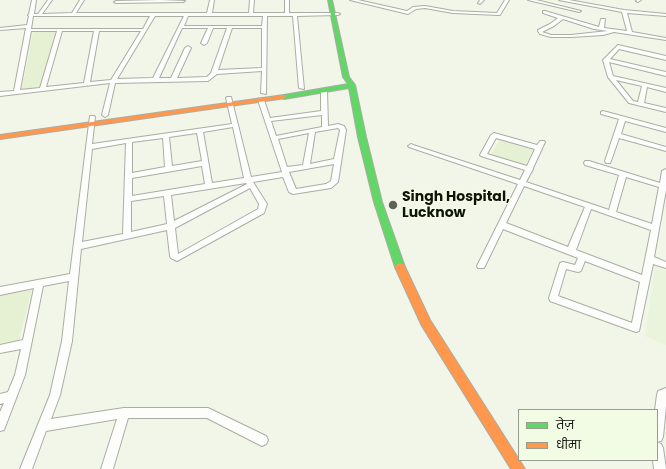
<!DOCTYPE html>
<html>
<head>
<meta charset="utf-8">
<style>
  body { margin:0 }
  #map { position:relative; width:666px; height:469px; overflow:hidden; background:#f1f6e9; font-family:Poppins,"Noto Sans Devanagari",sans-serif }
  canvas { display:block }
  .legend { position:absolute; left:518px; top:409px; width:140px; height:52px; box-sizing:border-box; background:#f2fbe4; border:1px solid #989e8d; margin:0; padding:5px 7px; list-style:none; font-size:12px; color:#10130b }
  .legend li { display:flex; align-items:center; gap:8px; height:20px }
  .legend b { width:20px; border:1px solid #989e8d }
</style>
</head>
<body>
<div id="map">
<canvas width="666" height="469"></canvas>
<ul class="legend">
<li><b style="height:5px;background:#63d668"></b>तेज़</li>
<li><b style="height:5px;background:#ff974d"></b>धीमा</li>
</ul>
</div>
<script>
const g = document.querySelector('canvas').getContext('2d');
g.lineJoin = 'round';
function paint(path, color) {
  g.fillStyle = color;
  g.fill(path, 'evenodd');
}
function shape(rows) {
  const path = new Path2D();
  for (const r of rows) {
    path.moveTo(r[0], r[1]);
    for (let i = 2; i < r.length; i += 2) path.lineTo(r[i], r[i + 1]);
  }
  return path;
}
function trace(path, color, width, dash) {
  g.strokeStyle = color;
  g.lineWidth = width;
  g.lineCap = dash ? 'butt' : 'round';
  g.setLineDash(dash || []);
  g.stroke(path);
}
function write(font, color, halo, rows, align = 'center') {
  g.font = font + ' Poppins,sans-serif';
  g.lineWidth = 3;
  g.setLineDash([]);
  g.textBaseline = 'middle';
  g.strokeStyle = halo;
  g.fillStyle = color;
  for (const [text, x, y, turn = 0] of rows) {
    g.save();
    g.translate(x, y);
    g.rotate((+turn || 0) * Math.PI / 180);
    g.textAlign = isNaN(turn) ? turn : align;
    if (halo) g.strokeText(text, 0, 0);
    g.fillText(text, 0, 0);
    g.restore();
  }
}
paint(shape([
  [655,267,666,271,666,345,645,336]
]), '#eaf3dc');
paint(shape([
  [33,31,57,31,40,87,22,89],
  [500,139,533,149,525,166,491,155],
  [32,289,19,340,0,344,0,295]
]), '#e5f1d2');
const street = shape([
  [32,0,36,0,34,14,38,14,48,0,52,0,42,14,72,13,80,0,84,0,76,13,207,13,210,0,214,0,212,13,249,13,250,0,254,0,253,13,285,13,285,0,289,0,289,13,338,13,340,14,338,15,297,16,304,89,299,88,293,16,267,16,266,94,261,93,262,71,217,74,208,81,115,83,108,115,105,117,102,115,110,83,0,96,0,92,14,91,26,28,0,30,0,28,27,25,29,16,28,15,29,14,32,0],
  [33,16,150,16,143,29,31,29,33,16],
  [155,16,184,16,153,78,117,79,155,16],
  [188,16,263,16,262,26,184,26,188,16],
  [182,28,208,28,201,43,204,45,207,43,213,28,227,28,211,73,207,77,177,78,191,48,188,46,185,48,171,78,159,78,182,28],
  [232,28,262,28,262,68,218,70,232,28],
  [31,31,57,31,40,88,20,90,31,31],
  [62,31,94,31,84,83,46,87,62,31],
  [99,31,141,31,111,80,90,82,99,31],
  [161,0,185,1,183,2,116,3,114,2,116,1,161,0],
  [350,0,358,0,407,11,413,7,425,6,453,11,497,13,505,0,509,0,500,15,498,15,453,13,425,8,416,9,408,14,350,0],
  [480,0,484,0,480,4,478,3,480,0],
  [528,0,536,0,581,11,579,12,528,0],
  [559,0,569,0,624,10,666,14,666,16,627,13,632,32,666,38,666,40,614,32,603,35,571,37,551,37,540,34,538,31,538,30,550,24,558,18,543,13,543,11,545,11,599,27,601,19,605,19,604,28,627,31,622,12,559,0],
  [563,19,594,29,608,31,571,35,551,35,542,32,554,26,563,19],
  [637,0,641,0,638,2,636,1,637,0],
  [618,45,666,56,666,60,619,49,610,59,666,72,666,76,609,62,613,76,666,88,666,92,647,87,644,103,666,108,666,112,629,103,608,77,603,60,618,45],
  [616,80,642,86,638,102,633,101,616,80],
  [324,89,327,91,328,126,338,124,344,126,346,130,338,182,331,188,293,194,289,192,283,177,253,182,267,204,264,213,177,261,171,258,170,256,167,230,81,249,72,341,60,395,51,419,124,408,208,408,266,436,268,440,266,444,262,446,258,444,207,418,128,418,113,469,101,469,117,419,46,431,32,469,20,469,50,395,62,341,69,281,43,286,25,375,4,430,0,431,0,412,4,403,0,404,0,394,8,392,15,375,21,349,0,353,0,345,23,340,34,288,0,295,0,287,70,274,90,116,94,116,95,117,92,144,232,124,226,98,227,97,231,97,251,177,282,172,258,100,259,99,261,98,264,100,270,118,321,111,321,91,324,89],
  [322,115,322,127,276,136,271,121,322,115],
  [233,127,244,178,212,183,203,132,233,127],
  [338,128,340,130,334,159,310,164,315,132,338,128],
  [197,133,202,161,172,166,169,137,197,133],
  [309,133,303,165,287,167,278,139,309,133],
  [163,138,165,167,132,173,132,142,163,138],
  [126,143,123,234,82,242,92,149,126,143],
  [334,164,331,181,326,184,296,189,289,172,334,164],
  [202,166,205,184,132,196,132,178,202,166],
  [246,183,247,184,174,221,171,195,246,183],
  [250,188,259,204,258,209,178,254,175,228,250,188],
  [164,196,167,224,131,232,131,201,164,196],
  [603,111,666,128,666,132,625,121,621,134,666,147,666,151,619,138,611,161,610,163,606,163,605,161,619,119,601,114,601,112,603,111],
  [494,133,537,145,540,141,544,141,545,142,533,168,533,169,526,182,609,210,619,175,585,165,584,163,585,161,589,161,660,183,662,171,666,169,666,190,654,257,666,262,666,268,653,264,639,331,636,332,550,301,549,298,560,263,563,262,575,265,578,258,503,229,484,268,478,268,477,266,518,184,409,147,408,146,411,144,413,145,520,180,525,170,481,156,480,155,491,135,494,133],
  [496,138,535,149,527,166,487,154,496,138],
  [626,177,659,187,652,224,616,212,626,177],
  [524,186,585,207,568,247,506,223,524,186],
  [591,209,651,230,642,275,576,250,591,209],
  [585,261,640,282,632,323,558,296,566,269,578,272,581,271,585,261],
  [666,388,666,406,663,437,661,441,657,442,661,444,663,448,666,469,654,469,653,460,657,460,657,410,655,410,657,395,658,391,666,388]
]);
const fast = shape([
  [328,0,332,0,349,77,355,85,366,137,382,202,405,267,403,270,400,271,397,270,395,267,374,202,358,137,349,88,284,99,281,97,284,95,348,84,343,77,328,0]
]);
const slow = shape([
  [284,95,286,96,286,98,0,139,0,135,284,95],
  [400,263,403,264,405,267,430,320,525,469,511,469,422,326,395,267,397,264,400,263]
]);
trace(street, '#aaada4', 2);
trace(fast, '#aaada4', 2);
trace(slow, '#aaada4', 2);
paint(street, '#fdfefc');
paint(fast, '#63d668');
paint(slow, '#ff974d');
for (const [x, y, r, color] of [
  [393,205,5,"#5f6259"]
]) {
  const dot = new Path2D();
  dot.arc(x, y, r, 0, 2 * Math.PI);
  g.fillStyle = color;
  g.fill(dot);
  trace(dot, '#f2fbe4', 1.5);
}
write('bold 14px', '#10130b', '#f2fbe4', [
  ["Singh Hospital,",402,197],
  ["Lucknow",402,213]
], 'left');
</script>
</body>
</html>
